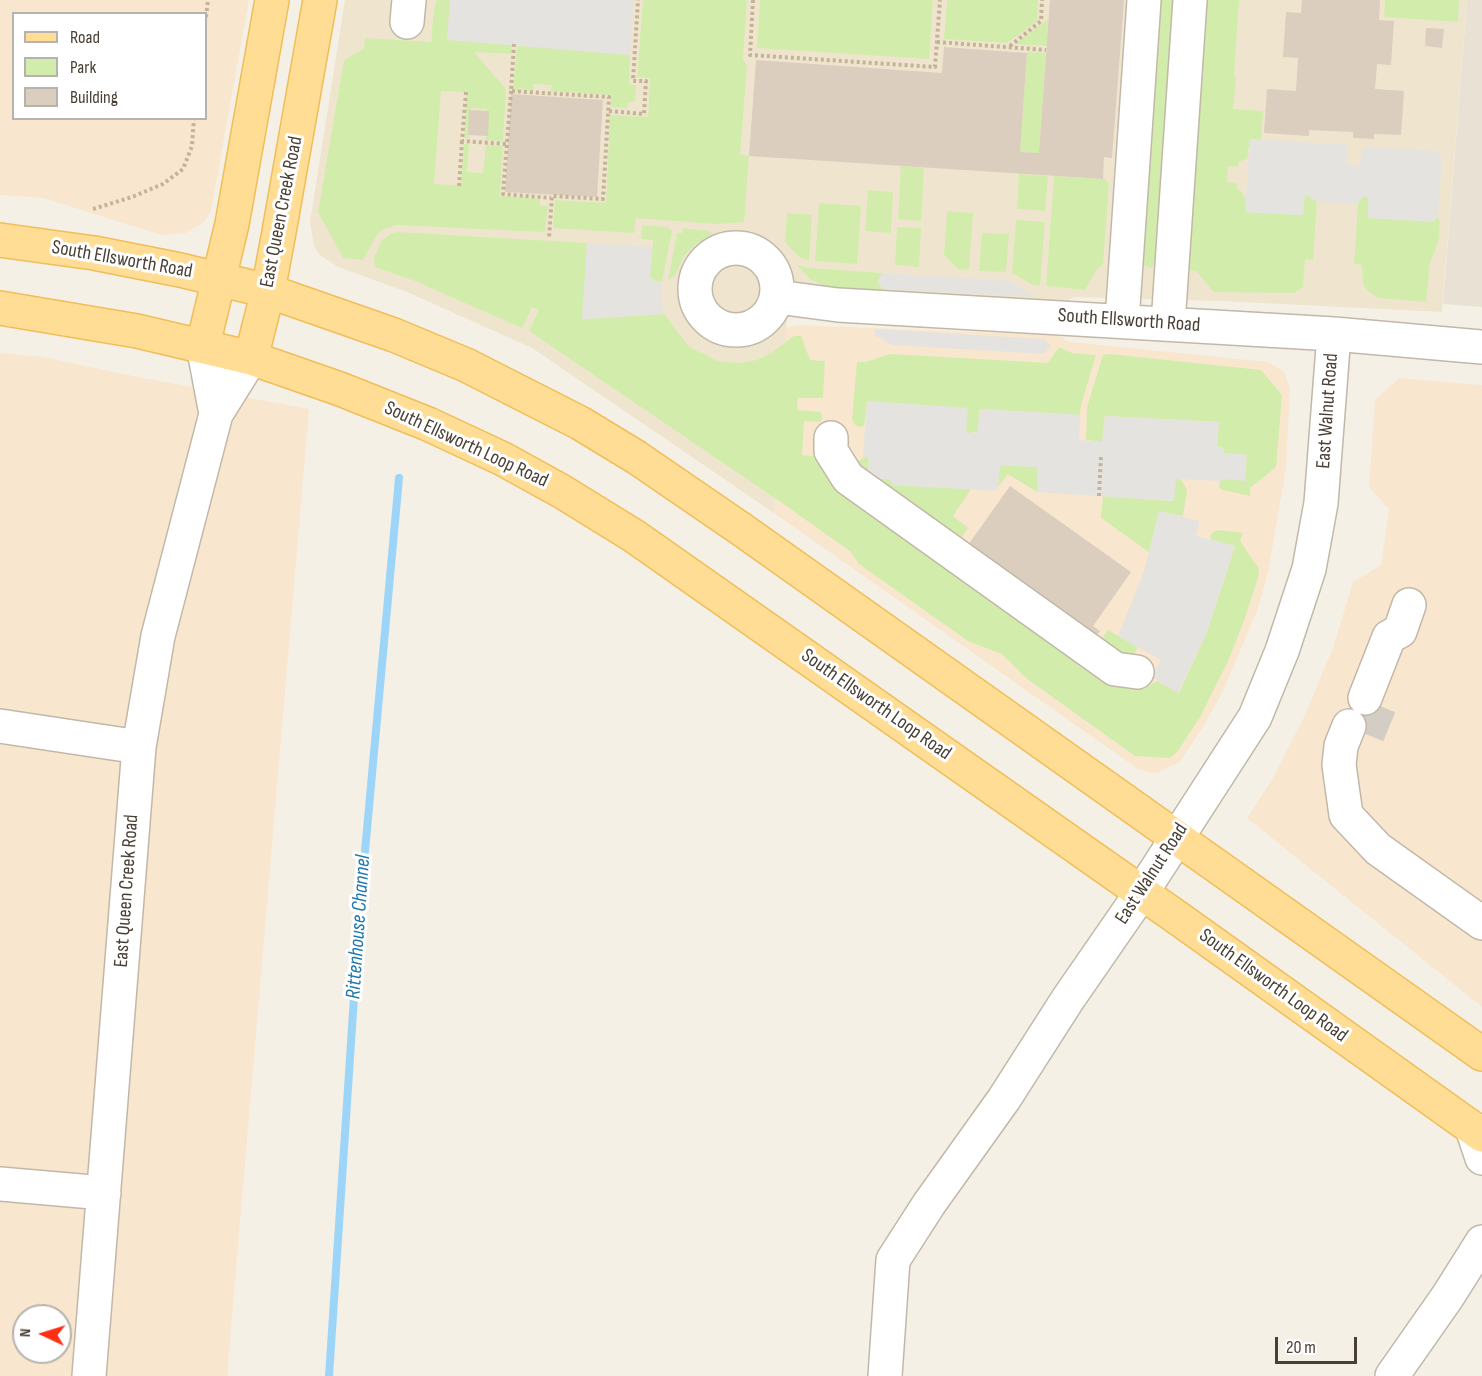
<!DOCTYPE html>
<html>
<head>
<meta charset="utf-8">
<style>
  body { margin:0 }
  #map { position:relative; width:1482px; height:1376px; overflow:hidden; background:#f5f0e6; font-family:"Sofia Sans Condensed",sans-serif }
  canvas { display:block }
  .legend { position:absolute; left:12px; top:12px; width:195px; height:108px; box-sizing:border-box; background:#fff; border:2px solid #b6b3ae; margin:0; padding:8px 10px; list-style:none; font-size:18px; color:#494035 }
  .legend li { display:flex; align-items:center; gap:12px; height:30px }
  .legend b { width:30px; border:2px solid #b6b3ae }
  .north { position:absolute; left:12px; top:1304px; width:60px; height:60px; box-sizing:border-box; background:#fff; border:2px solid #b6b3ae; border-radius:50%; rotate:274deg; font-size:16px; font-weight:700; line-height:24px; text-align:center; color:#494035 }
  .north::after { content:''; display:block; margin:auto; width:21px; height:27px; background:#ff2f13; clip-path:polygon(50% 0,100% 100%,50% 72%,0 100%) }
  .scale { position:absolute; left:1275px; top:1337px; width:82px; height:27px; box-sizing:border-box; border:3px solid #494035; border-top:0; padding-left:8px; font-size:18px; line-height:21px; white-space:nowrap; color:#494035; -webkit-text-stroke:4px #fff; paint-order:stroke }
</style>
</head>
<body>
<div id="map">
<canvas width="1482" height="1376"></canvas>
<ul class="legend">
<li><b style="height:8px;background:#ffdd95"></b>Road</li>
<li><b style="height:16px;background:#d2edab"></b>Park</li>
<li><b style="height:16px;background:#dbcebe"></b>Building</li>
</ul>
<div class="north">N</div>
<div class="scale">20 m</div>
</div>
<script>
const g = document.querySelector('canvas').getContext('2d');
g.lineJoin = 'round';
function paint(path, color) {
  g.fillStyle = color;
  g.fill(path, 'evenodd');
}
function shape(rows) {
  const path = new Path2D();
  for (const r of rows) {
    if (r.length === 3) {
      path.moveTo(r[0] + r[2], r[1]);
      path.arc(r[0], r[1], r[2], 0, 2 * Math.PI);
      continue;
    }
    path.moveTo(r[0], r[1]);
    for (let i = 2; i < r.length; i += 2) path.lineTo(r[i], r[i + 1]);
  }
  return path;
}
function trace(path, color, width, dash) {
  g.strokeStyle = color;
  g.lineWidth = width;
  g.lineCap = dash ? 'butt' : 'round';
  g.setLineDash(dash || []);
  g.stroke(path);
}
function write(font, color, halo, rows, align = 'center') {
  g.font = font + ' "Sofia Sans Condensed",sans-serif';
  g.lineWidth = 6;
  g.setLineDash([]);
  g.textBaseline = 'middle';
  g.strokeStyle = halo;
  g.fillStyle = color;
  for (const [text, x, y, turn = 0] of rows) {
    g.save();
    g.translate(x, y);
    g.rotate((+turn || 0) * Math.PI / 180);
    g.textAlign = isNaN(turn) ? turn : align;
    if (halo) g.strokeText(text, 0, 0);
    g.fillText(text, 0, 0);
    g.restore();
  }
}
paint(shape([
  [1467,0,1482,0,1482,307,1443,304]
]), '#e9e2d4');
paint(shape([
  [0,0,249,0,211,211,204,222,186,233,161,235,43,198,0,195],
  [14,14,206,14,206,118,14,118],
  [797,325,1057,335,1070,342,1268,362,1284,372,1290,389,1286,469,1268,573,1257,611,1223,691,1206,722,1180,762,1157,773,1148,772,1138,769,774,513,786,328],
  [0,353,43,357,138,377,309,409,227,1376,0,1376],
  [24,1316,60,1316,60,1352,24,1352],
  [1399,378,1482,385,1482,1007,1247,818,1273,778,1305,715,1333,648,1353,582,1381,565,1389,509,1369,487,1375,400]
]), '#f9e6cf');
paint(shape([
  [345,0,1467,0,1442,312,1221,301,1074,297,1062,303,789,288,774,513,532,348,407,292,338,267,320,255,314,246,310,222]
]), '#efe5cf');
paint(shape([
  [437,0,456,0,459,40,512,44,511,54,474,52,506,89,503,141,486,140,487,109,471,108,469,138,464,138,467,92,441,91,434,184,461,186,464,144,469,144,467,172,483,173,486,145,503,146,500,196,540,199,540,205,548,206,545,232,396,225,384,229,378,233,363,260,343,258,318,212,344,60,364,48,365,38,431,42,434,8],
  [643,0,747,0,743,60,747,65,740,155,749,156,744,222,717,224,636,218,634,233,553,228,555,200,606,203,610,115,648,117,650,78,637,77],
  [760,0,933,0,929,59,757,48],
  [947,0,1038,0,1037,21,1007,43,944,39],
  [1161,0,1175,0,1156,264,1150,268,1144,265,1143,261],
  [1207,0,1239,0,1234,75,1236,78,1233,109,1263,111,1261,140,1250,139,1247,158,1239,162,1238,167,1228,166,1227,182,1237,183,1237,190,1241,191,1246,199,1245,212,1303,215,1305,195,1309,195,1317,202,1313,260,1305,259,1303,287,1294,293,1214,292,1196,271,1187,270],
  [1385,0,1459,0,1458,22,1384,17],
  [1048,19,1047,46,1015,44],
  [517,45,630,55,629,84,636,85,635,102,628,102,628,108,611,107,611,95,551,91,552,85,533,84,533,91,519,88,518,91,513,91],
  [1027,52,1046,53,1039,153,1020,152],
  [901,166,924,168,921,221,898,219],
  [1019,174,1048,176,1045,211,1017,209],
  [1054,176,1102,179,1103,177,1109,184,1103,265,1096,270,1085,290,1046,286],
  [868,190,893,192,891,233,865,231],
  [1364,196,1369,197,1370,201,1438,215,1440,222,1438,243,1430,262,1426,302,1378,298,1368,291,1363,284,1362,265,1354,264,1358,203],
  [819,203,861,206,857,264,815,261],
  [947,211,973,213,969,270,958,269,944,255],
  [787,213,812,215,809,261,799,257,785,242],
  [1016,220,1045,222,1040,286,1033,285,1012,273],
  [642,225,667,227,672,231,662,281,654,281,650,277,653,240,641,239],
  [897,227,921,228,919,267,895,265],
  [683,228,709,231,713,234,696,244,684,256,675,275,668,281,677,233,682,233],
  [397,232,587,243,583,319,664,314,689,347,718,361,738,363,757,360,771,353,794,336,801,336,810,360,825,361,823,398,798,398,797,410,821,412,822,416,821,422,804,421,802,455,821,457,1132,690,1141,690,1157,681,1179,693,1207,632,1235,546,1211,540,1210,536,1213,532,1218,530,1243,533,1240,541,1259,569,1258,578,1245,618,1229,659,1200,717,1177,752,1170,758,1135,756,1026,678,1002,654,968,641,859,564,850,551,772,496,529,331,539,310,532,307,522,328,415,281,375,267,374,258,381,241,391,234],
  [982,233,1009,234,1006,272,979,271],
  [797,265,808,268,883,273,877,281,885,292,833,289,810,279],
  [1059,347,1072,353,1096,355,1081,405,1080,415,980,409,978,432,968,433,966,431,967,408,867,402,864,426,859,427,854,424,852,419,857,362,865,362,891,354,1048,363],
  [1110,354,1261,370,1282,395,1276,467,1250,488,1250,496,1223,490,1219,487,1220,479,1247,455,1224,453,1223,448,1217,447,1219,422,1105,416,1102,442,1086,440,1087,407,1103,355],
  [866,456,869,459,868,478,890,479,894,485,971,489,953,516,968,528,955,546,859,477,856,469,857,462],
  [1000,465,1037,467,1037,492,1008,474,998,487],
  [1178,479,1182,481,1187,490,1183,516,1159,512,1149,552,1101,518,1103,496,1173,501,1175,480],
  [1108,630,1138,647,1134,655,1125,658,1101,640]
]), '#d2edab');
paint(shape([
  [450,0,634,0,630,55,447,40],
  [1250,139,1348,145,1347,164,1360,167,1363,147,1438,151,1442,158,1438,217,1433,222,1368,218,1368,197,1364,196,1358,204,1317,202,1307,195,1304,197,1303,215,1245,212],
  [587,243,652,247,650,277,654,281,662,281,661,297,664,314,582,319],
  [883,273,1010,281,1035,297,885,289,877,282],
  [875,329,1044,339,1051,345,1044,354,892,345,874,335],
  [867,401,968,408,966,431,968,433,978,432,979,409,1080,415,1079,440,1102,442,1105,416,1219,422,1217,447,1223,448,1224,453,1247,455,1245,481,1223,479,1220,481,1176,479,1174,501,1037,492,1037,467,1000,465,998,487,996,491,893,485,889,479,867,478,869,459,866,456,863,457],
  [1159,511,1200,521,1196,536,1235,546,1207,632,1178,693,1152,677,1161,660,1118,636,1144,572]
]), '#e5e3df');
trace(shape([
  [329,1376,360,906,399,478]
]), '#9dd5f8', 8);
paint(shape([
  [1050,0,1124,0,1112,158,1104,157,1103,179,749,156,756,60,942,73,944,47,1027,53,1020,152,1039,153],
  [1302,0,1380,0,1379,20,1394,21,1391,65,1377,64,1375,89,1404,91,1401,135,1374,134,1374,139,1353,138,1353,132,1309,130,1309,136,1264,133,1267,89,1296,91,1298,58,1283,57,1286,12,1301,13],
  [1426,28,1444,29,1442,48,1425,46],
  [511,94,603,100,597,197,505,192],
  [469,110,489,111,488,136,468,135],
  [1010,486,1131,572,1093,626,1100,631,1092,642,968,545]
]), '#dbcebe');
trace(shape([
  [1368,735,1380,706]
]), '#d3cdc3', 33, [33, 16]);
const minor = shape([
  [407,22,409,0],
  [736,289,41],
  [777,297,838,305,1334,334,1482,347],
  [1122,321,1144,0],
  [1168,324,1190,0],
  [203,345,216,414],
  [831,438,831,451,848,478,1115,669,1137,672],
  [1365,698,1389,637,1400,631,1409,605],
  [0,726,139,747],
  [1349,726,1341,746,1339,765,1346,815,1378,849,1482,923],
  [1472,1128,1482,1158],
  [0,1184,104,1193],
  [89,1376,139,747,158,636,216,414,251,358],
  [885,1376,893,1260,929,1204,1004,1099,1068,999,1142,892,1255,717,1282,651,1309,569,1321,503,1334,334],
  [1392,1376,1448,1296,1482,1242]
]);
const major = shape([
  [0,240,94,253,180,270,268,291,394,335,466,365,580,423,636,457,741,529,1482,1054],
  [0,308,137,331,251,358,340,389,428,424,503,459,561,491,634,536,1182,921,1482,1135],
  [203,345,232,224,272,0],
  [251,358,268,291,279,232,320,0]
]);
trace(minor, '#c1b8a8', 36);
trace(major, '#f0be59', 36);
trace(shape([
  [753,0,750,55,935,67,940,0],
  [206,17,208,0],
  [937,42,1046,50],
  [514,44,511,91,609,97,603,199,552,196,549,238],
  [1010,46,1041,21,1042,0],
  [511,91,503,194,551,198],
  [466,92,462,141,506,144],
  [609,111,644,114,646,81,633,81,638,0],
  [459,186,462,141],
  [93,209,132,197,163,184,183,169,192,146,194,118],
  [1099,496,1101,456]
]), '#c5b398', 4, [3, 3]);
trace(minor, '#fff', 33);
trace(major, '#ffdd95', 33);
write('20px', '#494035', '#fff', [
  ["East Queen Creek Road",282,212,-79],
  ["South Ellsworth Road",122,260,10],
  ["South Ellsworth Road",1129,321,4],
  ["East Walnut Road",1328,411,-86],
  ["South Ellsworth Loop Road",466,445,25],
  ["South Ellsworth Loop Road",876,705,35],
  ["East Walnut Road",1152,874,-57],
  ["East Queen Creek Road",127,891,-86],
  ["South Ellsworth Loop Road",1273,986,36]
]);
write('italic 21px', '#2078ae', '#fff', [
  ["Rittenhouse Channel",359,927,-86]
]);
</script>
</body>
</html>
